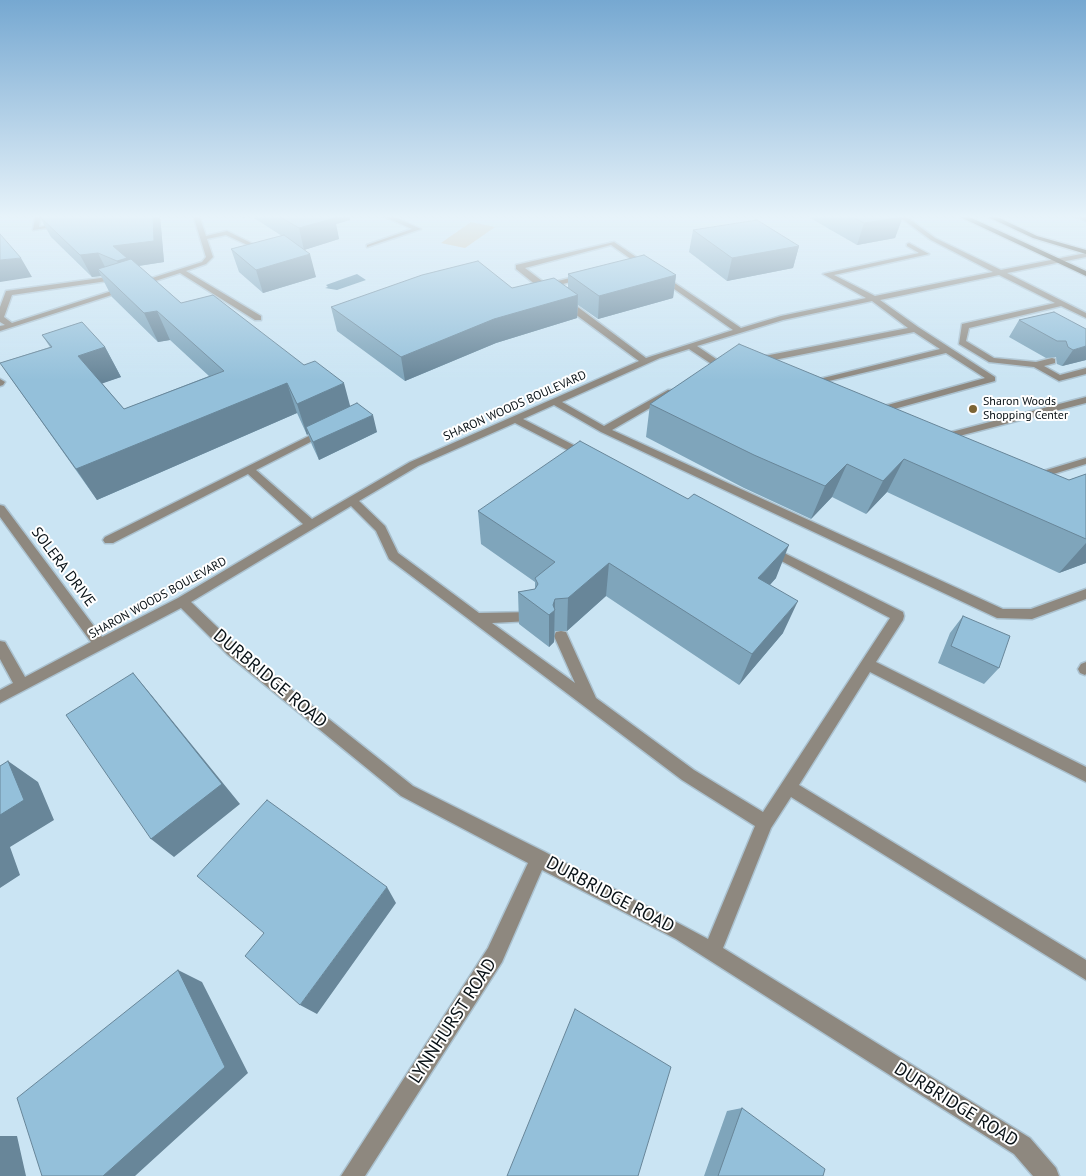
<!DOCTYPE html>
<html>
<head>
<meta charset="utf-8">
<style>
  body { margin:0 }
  canvas { display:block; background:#cae4f3 }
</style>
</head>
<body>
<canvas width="1086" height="1176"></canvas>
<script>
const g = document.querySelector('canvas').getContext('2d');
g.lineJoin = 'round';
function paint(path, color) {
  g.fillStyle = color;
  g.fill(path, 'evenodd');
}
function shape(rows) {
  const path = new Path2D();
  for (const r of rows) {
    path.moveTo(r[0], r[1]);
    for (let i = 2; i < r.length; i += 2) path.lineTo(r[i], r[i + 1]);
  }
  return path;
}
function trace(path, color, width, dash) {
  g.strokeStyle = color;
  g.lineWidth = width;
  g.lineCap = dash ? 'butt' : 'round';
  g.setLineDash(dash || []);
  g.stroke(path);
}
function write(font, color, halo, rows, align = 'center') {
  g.font = font + ' "PT Sans",sans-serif';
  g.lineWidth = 4;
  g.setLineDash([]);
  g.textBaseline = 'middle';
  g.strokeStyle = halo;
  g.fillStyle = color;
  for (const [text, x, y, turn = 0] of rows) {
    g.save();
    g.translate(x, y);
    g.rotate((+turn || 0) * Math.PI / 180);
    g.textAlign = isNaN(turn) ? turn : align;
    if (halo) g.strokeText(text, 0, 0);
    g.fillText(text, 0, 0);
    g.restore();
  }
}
paint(shape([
  [471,222,495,227,465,248,441,243]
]), '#d0c1a4');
paint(shape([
  [357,274,366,280,337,290,325,288,328,287,326,285]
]), '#6b96af');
const minor = shape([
  [43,215,61,215,40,219,39,227,63,223,66,225,33,230,35,217,43,215],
  [193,215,199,215,206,236,227,231,261,248,256,249,226,235,207,239,213,257,206,264,186,271,261,316,261,320,255,320,180,273,0,331,0,326,5,325,0,322,0,307,6,291,108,277,123,284,119,286,107,281,12,295,4,317,12,323,202,262,206,257,193,215],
  [381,215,390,215,421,229,367,247,367,245,412,229,381,215],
  [897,215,904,215,935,238,1001,270,1086,253,1086,257,1007,273,1086,313,1086,318,1061,306,969,328,966,341,994,358,1036,362,1052,358,1055,359,1055,363,1044,366,1060,375,1086,368,1086,374,1059,381,1034,367,989,362,959,344,962,324,1055,303,999,275,880,300,918,327,995,377,995,381,876,414,873,413,873,409,985,378,946,353,808,386,803,383,940,349,914,332,754,364,750,361,754,358,908,328,872,301,783,320,697,346,722,363,732,367,732,371,716,367,689,349,660,358,562,402,604,426,668,390,674,390,674,394,612,430,1003,609,1031,609,1086,589,1086,599,1032,619,997,618,601,432,554,405,523,419,589,453,589,457,581,457,515,423,418,466,359,501,385,526,398,553,479,613,535,612,536,616,535,620,530,621,492,623,575,683,554,636,556,632,561,631,566,632,596,698,694,770,763,812,890,618,766,553,764,550,766,547,770,546,903,612,904,616,903,620,876,662,1086,767,1086,782,870,672,799,785,1086,960,1086,980,791,797,771,828,723,948,1030,1138,1056,1168,1059,1176,1033,1176,1014,1154,676,939,542,870,502,962,365,1176,341,1176,488,948,528,863,401,796,227,654,181,608,0,703,0,690,13,683,0,659,0,641,5,642,25,677,91,642,0,517,0,505,4,506,102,637,178,598,303,524,248,474,113,543,105,543,103,540,105,537,325,428,328,429,328,433,256,470,312,519,410,462,639,361,541,289,516,269,516,265,614,242,741,328,781,316,866,298,823,274,919,253,907,246,907,244,909,243,929,254,834,275,875,296,993,272,931,240,897,215],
  [611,245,733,330,646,358,551,287,586,278,586,274,546,284,525,268,611,245],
  [351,506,376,531,389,559,682,780,755,826,708,939,545,852,413,786,237,646,191,602,351,506],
  [1074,215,1086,217,1086,221,1075,216,1074,215],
  [0,379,5,382,3,385,0,386,0,379],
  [1086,397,1086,403,940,441,935,438,936,436,1086,397],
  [1086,458,1086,464,1034,480,1029,477,1030,475,1086,458],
  [1086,662,1086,674,1085,675,1080,673,1078,669,1081,664,1086,662]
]);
const major = shape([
  [956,215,965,215,1086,271,1086,276,956,215],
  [984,215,993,215,1037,236,1086,250,1086,254,1033,238,984,215]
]);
trace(minor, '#abc2d0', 3);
trace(major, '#abc2d0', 3);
paint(minor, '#8e887f');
paint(major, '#4b4332');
paint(shape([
  [49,215,164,215,164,219,160,216,164,262,139,266,181,303,350,406,377,432,319,460,312,445,308,434,307,435,297,413,97,500,0,363,50,347,42,335,105,347,121,377,102,383,124,409,209,376,170,340,158,342,112,297,101,276,92,277,51,237,39,216],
  [238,215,349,215,350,220,336,224,339,239,304,250,297,245,316,277,263,293,239,272,231,249,282,236,251,216,243,218],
  [805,215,901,215,895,238,857,245],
  [693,230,799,246,793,268,727,281,689,252],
  [568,274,676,275,673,298,598,319,578,305,577,318,496,343,405,381,337,331,331,307,512,288,568,287],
  [1054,312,1086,360,1062,366,1057,364,1056,357,1046,358,1009,337,1019,320],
  [650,404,1069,480,1086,474,1086,563,1059,573,887,492,866,514,832,497,811,519,744,488,646,437],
  [478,511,776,578,770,585,783,633,739,685,606,596,567,631,555,631,554,642,549,647,519,624,518,592,535,589,535,582,481,544],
  [963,616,999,668,984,684,938,663,950,633],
  [742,1108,823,1176,704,1176,727,1111]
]), '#7fa5bb');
paint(shape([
  [153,215,160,215,164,262,131,267,128,283,117,261,113,246],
  [242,215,250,215,251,216,243,218],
  [317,215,349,215,350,220,336,224,339,239,304,250,299,228],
  [903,217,895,238,857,245,864,223],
  [799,246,793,268,727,281,732,258],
  [98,253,109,275,98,269,101,276,92,277,80,255],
  [310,254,316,277,263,293,256,270],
  [21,258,32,277,0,282,0,260],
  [676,275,673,298,598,319,599,296],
  [578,295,577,318,496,343,405,381,401,357,494,319],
  [157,311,170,340,158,342,144,313],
  [1086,346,1086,360,1062,366,1073,350],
  [105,347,121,377,95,386,78,356],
  [287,383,297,413,97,500,76,469],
  [344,383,352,413,306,427,308,434,307,435,297,404],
  [373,415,377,432,319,460,313,442],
  [904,459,887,492,866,514,883,481],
  [847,464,832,497,811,519,825,486],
  [1086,543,1086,563,1059,573],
  [789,545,776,578,746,611,758,578],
  [609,563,606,596,567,631,568,598],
  [555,599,554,642,549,647,549,615],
  [798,601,783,633,739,685,752,654],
  [133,673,153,697,240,804,174,857,151,839],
  [8,761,38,782,54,820,10,847,20,875,0,888,0,815],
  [387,887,396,903,317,1014,300,1005],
  [178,970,202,982,248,1073,135,1176,103,1176],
  [0,1136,17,1136,26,1176,0,1176]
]), '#688699');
const building = shape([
  [49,215,153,215,154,241,113,246,127,258,117,261,98,253,80,255,39,216,49,215],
  [277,215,329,215,335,218,299,228,277,215],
  [849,215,901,215,903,217,864,223,849,215],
  [757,220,799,246,732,258,693,230,757,220],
  [0,234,21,258,0,260,0,234],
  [284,235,310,254,256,270,231,249,284,235],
  [644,255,676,275,599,296,568,274,644,255],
  [131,259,181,303,213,295,304,365,315,361,344,383,297,404,287,383,76,469,0,363,52,347,42,335,82,322,105,347,78,356,124,409,224,371,157,311,144,313,98,269,131,259],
  [478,261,512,288,554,278,578,295,494,319,401,357,331,307,422,275,478,261],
  [1054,312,1086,329,1086,346,1073,350,1068,347,1066,341,1057,341,1019,320,1054,312],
  [739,344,1069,480,1086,474,1086,539,904,459,883,481,847,464,825,486,754,455,650,404,739,344],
  [357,403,373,415,313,442,306,427,357,403],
  [580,441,688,499,694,494,789,545,758,578,798,601,752,654,609,563,568,598,555,599,553,605,555,610,549,615,518,592,535,589,538,584,535,578,555,562,478,511,580,441],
  [963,616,1010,636,999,668,951,646,963,616],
  [133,673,222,784,151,839,66,715,133,673],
  [8,761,24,800,0,815,0,766,8,761],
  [267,800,387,887,300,1005,245,956,264,933,197,876,267,800],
  [178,970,225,1067,103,1176,42,1176,17,1098,178,970],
  [575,1009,671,1067,638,1176,507,1176,575,1009],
  [742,1108,825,1169,823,1176,718,1176,742,1108]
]);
paint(building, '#94c0da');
trace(building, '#688699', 1);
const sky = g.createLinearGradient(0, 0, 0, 380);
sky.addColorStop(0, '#76a8d1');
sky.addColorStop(0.57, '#e7f3fa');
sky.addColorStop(1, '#e7f3fa00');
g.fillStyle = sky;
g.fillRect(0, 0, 1086, 380);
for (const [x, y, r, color] of [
  [973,409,5,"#7c6434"]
]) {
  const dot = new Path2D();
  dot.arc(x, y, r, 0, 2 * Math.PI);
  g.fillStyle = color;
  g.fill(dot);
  trace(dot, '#fff', 2);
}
write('12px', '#081116', '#fff', [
  ["Sharon Woods",983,402],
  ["Shopping Center",983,416]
], 'left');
write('12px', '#081116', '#fff', [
  ["SHARON WOODS BOULEVARD",515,406,-24],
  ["SHARON WOODS BOULEVARD",158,598,-29]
]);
write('15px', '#081116', '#fff', [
  ["SOLERA DRIVE",63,567,53]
]);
write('18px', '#081116', '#fff', [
  ["DURBRIDGE ROAD",270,679,40],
  ["DURBRIDGE ROAD",610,895,28],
  ["LYNNHURST ROAD",453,1021,-57],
  ["DURBRIDGE ROAD",956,1105,32]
]);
</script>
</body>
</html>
